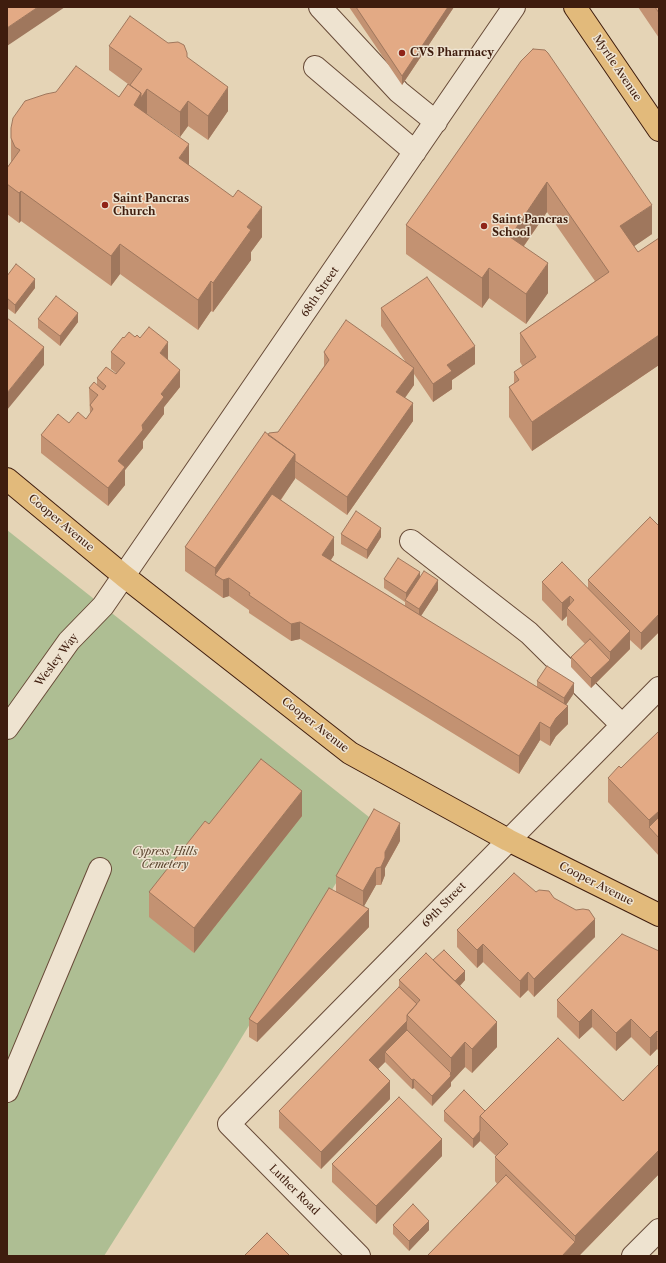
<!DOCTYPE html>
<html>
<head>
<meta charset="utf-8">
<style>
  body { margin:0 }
  #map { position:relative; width:666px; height:1263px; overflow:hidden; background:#e5d4b6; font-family:"Libre Caslon Text",serif }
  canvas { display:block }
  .frame { position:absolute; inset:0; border:8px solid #3f1d0e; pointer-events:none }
</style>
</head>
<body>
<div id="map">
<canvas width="666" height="1263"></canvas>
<div class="frame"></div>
</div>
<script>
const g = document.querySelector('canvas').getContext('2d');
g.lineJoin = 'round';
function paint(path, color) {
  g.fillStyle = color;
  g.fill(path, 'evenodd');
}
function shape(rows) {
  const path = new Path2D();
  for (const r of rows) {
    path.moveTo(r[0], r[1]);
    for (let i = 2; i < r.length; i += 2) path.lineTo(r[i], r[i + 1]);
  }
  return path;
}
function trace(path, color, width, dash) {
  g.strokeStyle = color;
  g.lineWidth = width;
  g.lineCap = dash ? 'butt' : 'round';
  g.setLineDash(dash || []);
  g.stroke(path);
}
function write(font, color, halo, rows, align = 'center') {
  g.font = font + ' "Libre Caslon Text",serif';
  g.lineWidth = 3;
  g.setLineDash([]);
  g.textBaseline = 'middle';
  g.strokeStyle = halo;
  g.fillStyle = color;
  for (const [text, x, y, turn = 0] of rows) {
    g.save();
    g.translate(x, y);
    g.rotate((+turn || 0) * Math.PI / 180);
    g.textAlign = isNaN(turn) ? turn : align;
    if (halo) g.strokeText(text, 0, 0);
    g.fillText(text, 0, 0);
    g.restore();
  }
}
paint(shape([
  [7,530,374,821,223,1068,104,1256,7,1256]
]), '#aebe93');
const minor = shape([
  [320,7,399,92,436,122],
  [315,67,415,152],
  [411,541,529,633,622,725],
  [7,728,69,641,103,606,514,7],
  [7,1091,100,869],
  [359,1256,229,1124,659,688],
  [633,1256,659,1230]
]);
const major = shape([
  [575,7,659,130],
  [7,479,124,576,350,753,508,840,659,915]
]);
trace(minor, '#684b38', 24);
trace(major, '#3f1d0e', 24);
trace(minor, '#eee3d0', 22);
trace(major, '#e2ba7b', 22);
paint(shape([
  [349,7,454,7,402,85],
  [638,7,659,7,659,38],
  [109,46,187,57,228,111,208,140,188,126,180,137,147,114,189,165,262,237,251,252,251,260,213,312,211,311,198,330,120,274,111,286,21,221,19,223,7,214,7,168,11,162,11,128,119,97,128,84,109,70],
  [521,61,652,234,634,246,638,252,659,238,659,365,532,451,509,417,509,387,514,383,514,372,523,367,520,362,520,333,595,281,547,212,524,246,548,293,526,324,489,298,482,308,406,254,406,225],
  [7,276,35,288,15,314,7,308],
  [381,308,475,364,452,380,452,389,433,402,414,374,414,385,405,398,413,421,347,515,295,478,281,500,334,555,331,560,405,606,405,602,384,588,384,579,420,578,438,590,421,616,537,687,537,681,574,693,566,705,568,724,556,736,550,746,540,740,519,774,300,639,291,641,249,613,249,610,229,596,223,598,185,571,185,547,268,435,278,432,324,366,324,352,405,361,381,326],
  [38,319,78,322,60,346,38,328],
  [135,337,140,338,168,360,180,387,164,407,164,414,143,441,143,448,125,470,125,485,108,506,41,453,41,435,69,423,86,419,90,414,89,388,97,385,97,378,116,374,116,373,111,369,111,352,124,338],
  [659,526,659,632,641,650,630,640,630,649,591,688,571,667,571,657,585,644,567,625,567,616,562,621,542,600,542,582,588,588,588,580],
  [341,534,381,537,367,559,341,544],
  [659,731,659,856,649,845,608,802,608,778,621,768],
  [302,816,194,953,149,917,149,892,209,824],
  [400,841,385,868,385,875,381,885,376,885,364,906,369,927,257,1042,249,1037,249,1019,336,892,336,876],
  [536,892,554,898,595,937,534,997,528,990,520,998,483,962,477,968,457,947,457,930],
  [659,951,659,1051,657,1049,650,1056,631,1037,616,1051,592,1027,579,1039,557,1017,557,1000],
  [433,960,465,980,460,986,497,1047,472,1073,465,1067,451,1082,451,1086,432,1106,414,1088,412,1089,385,1062,378,1069,390,1099,321,1169,279,1128,279,1111,399,987,399,980],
  [623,1101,659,1174,579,1256,427,1256,497,1184,495,1181,495,1157,496,1156,480,1141,473,1148,444,1121,444,1111,485,1111],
  [442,1156,376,1224,332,1182,332,1164],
  [393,1225,429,1230,409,1251,393,1234]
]), '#c39272');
paint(shape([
  [38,7,65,7,7,46,7,28],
  [448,7,454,7,402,85,402,76],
  [228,87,228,111,208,140,208,116],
  [147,89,147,114,141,123,134,105,141,93],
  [188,101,188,126,180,137,180,112],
  [189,144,189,174,179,158],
  [547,182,547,212,510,266,510,237],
  [21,191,21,221,19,223,19,193],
  [652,205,652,234,620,256,620,226],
  [262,207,262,237,251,252,251,260,213,312,213,283,247,227],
  [120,244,120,274,111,286,111,256],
  [548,263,548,293,526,324,526,294],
  [489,268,489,298,482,308,482,278],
  [35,279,35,288,15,314,15,305],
  [211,281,211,311,198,330,198,300],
  [78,313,78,322,60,346,60,336],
  [659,335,659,365,532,451,532,422],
  [168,342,168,360,160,353],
  [475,346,475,364,452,380,452,389,433,402,433,384,447,365],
  [44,347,44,365,7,410,7,393],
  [414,368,414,385,396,410,396,392],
  [180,370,180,387,164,407,164,414,143,441,143,448,125,470,125,485,108,506,108,488,118,461,161,394],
  [413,403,413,421,347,515,347,497],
  [295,454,295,479,224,580,229,578,229,596,223,598,223,580,215,575,215,568],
  [381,528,381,537,367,559,367,550],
  [334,537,334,555,322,573,322,555],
  [420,572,420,581,406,600,406,593],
  [438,580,438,590,419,619,419,609],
  [570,596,570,611,567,608,567,616,562,621,562,603],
  [659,614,659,632,641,650,641,633],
  [300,622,300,639,291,641,291,624],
  [630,631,630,649,591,688,591,678,610,660,610,652],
  [574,683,574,693,564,708,564,698],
  [568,706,568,724,556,736,550,746,550,728,556,718],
  [540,722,540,740,519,774,519,756],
  [302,791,302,816,194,953,194,928],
  [659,811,659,835,649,827,649,820],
  [400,823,400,841,385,868,385,875,381,885,381,867,385,852],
  [376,868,376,885,363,908,363,891],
  [369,909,369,927,257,1042,257,1024],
  [595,919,595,937,534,997,534,979],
  [483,944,483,962,477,968,477,950],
  [465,971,465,980,448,999,448,989],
  [528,972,528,990,520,998,520,981],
  [592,1009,592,1027,579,1039,579,1022],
  [631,1019,631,1037,616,1051,616,1033],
  [407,1021,407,1039,385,1052,385,1062,369,1078,369,1060],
  [497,1022,497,1047,472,1073,472,1049],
  [657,1031,657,1049,650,1056,650,1038],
  [465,1042,465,1067,451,1082,451,1086,432,1106,432,1096,451,1073,451,1058],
  [414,1079,414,1088,412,1089,412,1080],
  [390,1081,390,1099,321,1169,321,1152],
  [480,1131,480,1141,473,1148,473,1139],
  [442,1139,442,1156,376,1224,376,1206],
  [659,1150,659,1174,579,1256,562,1256,575,1242,575,1236],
  [429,1221,429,1230,409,1251,409,1241]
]), '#9f775d');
const building = shape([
  [7,7,38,7,7,28,7,7],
  [356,7,448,7,402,76,356,7],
  [655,7,659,7,659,13,655,7],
  [130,16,168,43,178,42,184,45,187,53,187,57,228,87,208,116,188,101,180,112,147,89,141,98,141,93,130,85,142,69,109,46,130,16],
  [533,49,545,50,548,53,652,205,620,226,638,252,659,238,659,335,532,422,509,387,519,380,514,372,536,357,520,333,609,272,547,182,510,237,548,263,526,294,489,268,482,278,406,225,521,61,533,49],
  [76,66,119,97,128,84,141,93,134,105,189,144,179,158,233,197,238,190,262,207,247,227,251,230,213,283,211,281,198,300,120,244,111,256,21,191,19,193,7,184,7,168,20,150,15,147,11,138,11,128,13,118,25,101,46,94,56,92,76,66],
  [16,264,35,279,15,305,7,298,7,276,16,264],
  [427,277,475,346,447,365,452,371,433,384,381,308,427,277],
  [56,296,78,313,60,336,38,319,56,296],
  [7,318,44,347,7,393,7,318],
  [346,320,414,368,396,392,413,403,347,497,295,461,295,454,268,435,269,433,278,432,329,360,324,352,346,320],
  [149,327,168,342,160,353,180,370,161,394,164,397,142,425,143,430,118,461,125,467,108,488,41,435,58,414,69,423,78,412,86,419,93,409,90,405,98,395,89,388,94,382,103,390,106,386,97,378,106,367,116,374,125,363,111,352,123,337,124,338,129,332,135,337,137,335,140,338,149,327],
  [265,432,295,454,215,568,185,547,265,432],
  [272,494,334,537,322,555,568,706,556,718,550,728,540,722,519,756,300,622,291,624,249,595,250,593,229,578,223,580,215,575,272,494],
  [356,511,381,528,367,550,341,534,356,511],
  [650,517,659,526,659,614,641,633,588,580,650,517],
  [398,558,420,572,406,593,384,579,398,558],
  [562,562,630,631,610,652,567,608,574,600,570,596,562,603,542,582,562,562],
  [424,571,438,580,419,609,405,600,424,571],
  [590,639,610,660,591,678,571,657,590,639],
  [547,666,574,683,564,698,537,681,547,666],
  [659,731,659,811,649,820,608,778,619,766,621,768,659,731],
  [261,759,302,791,194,928,149,892,205,821,209,824,261,759],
  [374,809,400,823,385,852,385,858,381,867,376,868,363,891,336,876,374,809],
  [659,817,659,838,649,827,659,817],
  [514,873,536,892,539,890,549,891,554,898,576,910,583,909,589,910,595,919,534,979,528,972,520,981,483,944,477,950,457,930,514,873],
  [329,888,369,909,257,1024,249,1019,329,888],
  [622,934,659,951,659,1033,657,1031,650,1038,631,1019,616,1033,592,1009,579,1022,557,1000,622,934],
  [444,950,465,971,455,981,433,960,444,950],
  [426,953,497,1022,472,1049,465,1042,451,1058,407,1015,420,1000,399,980,426,953],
  [399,987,417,1004,407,1015,407,1021,369,1060,390,1081,321,1152,279,1111,399,987],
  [407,1030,451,1073,450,1074,451,1076,432,1096,414,1079,412,1080,385,1052,407,1030],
  [558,1038,623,1101,659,1064,659,1150,575,1236,495,1157,508,1144,480,1116,558,1038],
  [464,1090,485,1111,480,1116,480,1131,473,1139,444,1111,464,1090],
  [399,1097,442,1139,376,1206,332,1164,399,1097],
  [506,1175,575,1242,562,1256,427,1256,506,1175],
  [413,1204,429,1221,409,1241,393,1225,413,1204],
  [267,1233,290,1256,244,1256,267,1233]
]);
paint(building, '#e3aa85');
trace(building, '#9f775d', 1);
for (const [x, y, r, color] of [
  [402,53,4,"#8f2418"],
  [105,205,4,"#8f2418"],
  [484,226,4,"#8f2418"]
]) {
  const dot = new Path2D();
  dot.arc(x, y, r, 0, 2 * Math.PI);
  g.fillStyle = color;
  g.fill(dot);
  trace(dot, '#eee3d0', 1.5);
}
write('bold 11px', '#3f1d0e', '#eee3d0', [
  ["CVS Pharmacy",410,53],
  ["Saint Pancras",113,199],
  ["Church",113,212],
  ["Saint Pancras",492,220],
  ["School",492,233]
], 'left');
write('11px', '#3f1d0e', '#eee3d0', [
  ["Myrtle Avenue",617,68,56],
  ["68th Street",320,292,-56],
  ["Cooper Avenue",61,523,40],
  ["Wesley Way",57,660,-53],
  ["Cooper Avenue",315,725,38],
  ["Cooper Avenue",596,884,27],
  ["69th Street",444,905,-46],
  ["Luther Road",294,1190,45]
]);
write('italic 11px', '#5b452f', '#eee3d0', [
  ["Cypress Hills",165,852],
  ["Cemetery",165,865]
]);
</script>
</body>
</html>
